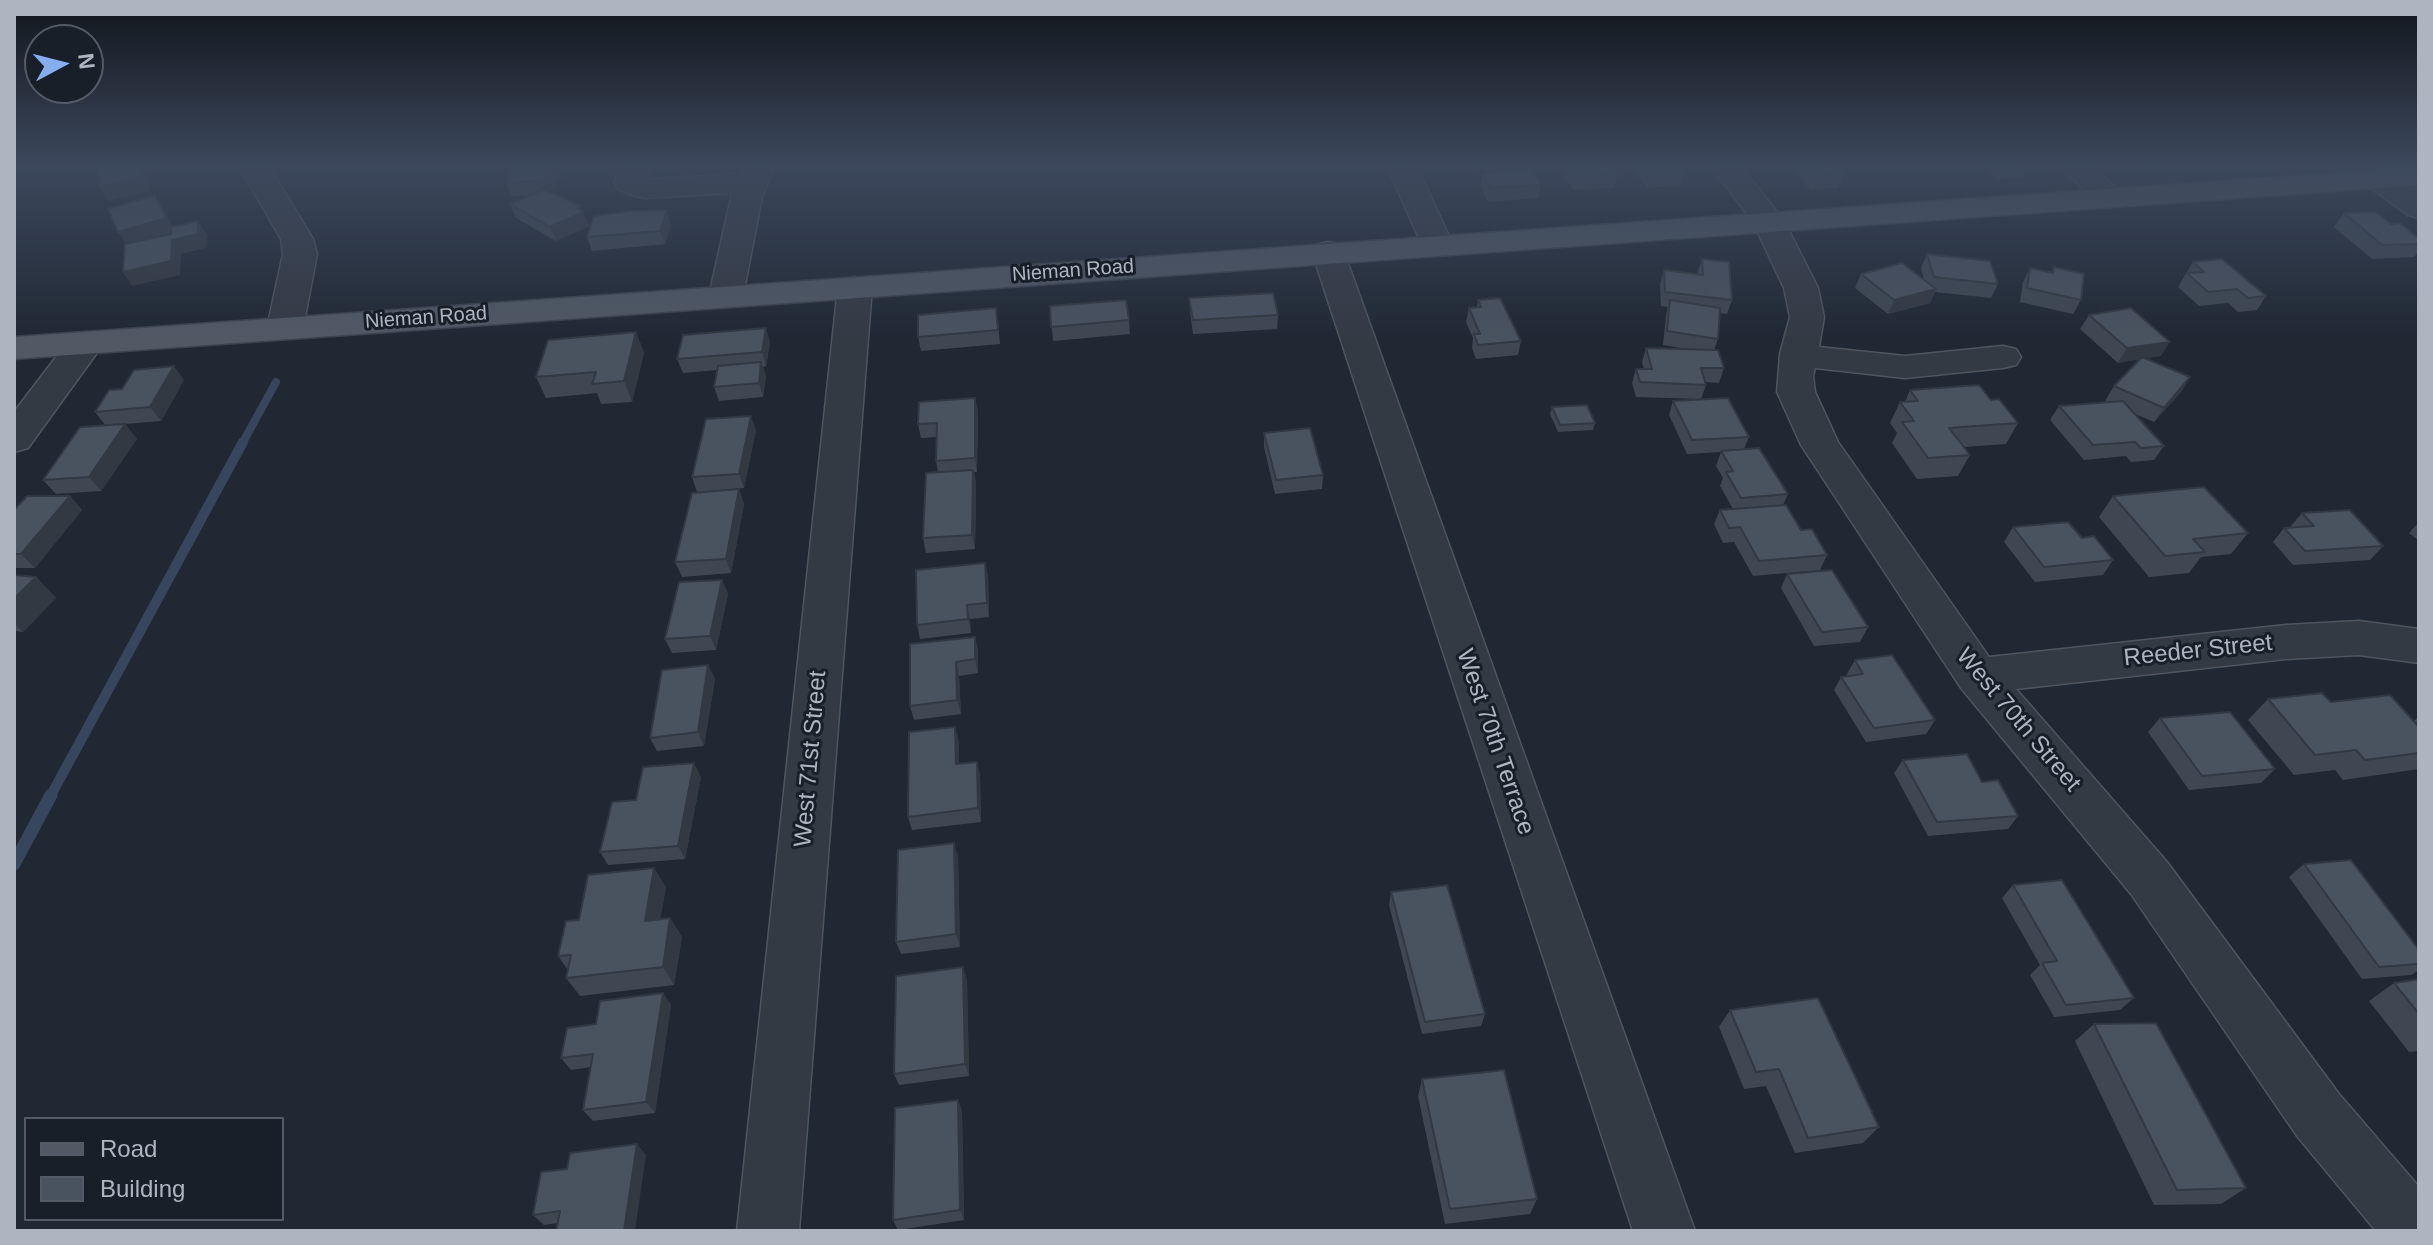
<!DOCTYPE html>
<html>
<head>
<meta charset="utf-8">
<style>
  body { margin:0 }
  #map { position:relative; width:2433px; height:1245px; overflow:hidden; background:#202834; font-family:Helvetica,sans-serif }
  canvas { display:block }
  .frame { position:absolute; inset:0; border:16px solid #aeb5c1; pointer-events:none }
  .legend { position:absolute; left:24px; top:1117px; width:260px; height:104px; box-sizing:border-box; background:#191f29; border:2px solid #555b66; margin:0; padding:10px 14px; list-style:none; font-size:24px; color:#aeb5c1 }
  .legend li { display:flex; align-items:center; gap:16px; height:40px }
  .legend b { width:40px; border:2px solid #555b66 }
  .north { position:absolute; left:24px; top:24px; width:80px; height:80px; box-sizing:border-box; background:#191f29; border:2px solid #555b66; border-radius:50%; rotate:83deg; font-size:22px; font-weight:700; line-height:32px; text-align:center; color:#aeb5c1 }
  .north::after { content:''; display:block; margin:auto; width:28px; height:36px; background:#86adee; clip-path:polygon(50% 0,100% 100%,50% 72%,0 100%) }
</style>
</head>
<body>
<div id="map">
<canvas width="2433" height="1245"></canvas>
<div class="frame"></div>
<ul class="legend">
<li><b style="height:10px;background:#515965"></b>Road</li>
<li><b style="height:22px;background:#49525f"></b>Building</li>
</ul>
<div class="north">N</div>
</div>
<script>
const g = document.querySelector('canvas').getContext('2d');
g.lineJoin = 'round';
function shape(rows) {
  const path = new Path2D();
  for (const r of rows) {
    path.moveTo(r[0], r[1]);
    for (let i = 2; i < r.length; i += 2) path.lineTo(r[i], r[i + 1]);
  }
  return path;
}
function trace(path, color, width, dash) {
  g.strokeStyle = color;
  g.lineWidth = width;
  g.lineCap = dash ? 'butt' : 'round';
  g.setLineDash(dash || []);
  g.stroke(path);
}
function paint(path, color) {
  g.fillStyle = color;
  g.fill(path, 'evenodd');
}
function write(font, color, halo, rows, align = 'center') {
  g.font = font + ' Helvetica,sans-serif';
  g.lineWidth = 6;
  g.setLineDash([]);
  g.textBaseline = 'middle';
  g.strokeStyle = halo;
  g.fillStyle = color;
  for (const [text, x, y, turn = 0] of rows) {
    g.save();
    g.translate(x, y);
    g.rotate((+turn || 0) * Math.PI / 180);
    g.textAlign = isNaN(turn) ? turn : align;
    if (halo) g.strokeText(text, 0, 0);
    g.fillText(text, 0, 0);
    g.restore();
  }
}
trace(shape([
  [242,444,276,382]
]), '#37465c', 8);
trace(shape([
  [50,797,243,442]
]), '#37465c', 10);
trace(shape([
  [14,864,51,795]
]), '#37465c', 13);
const minor = shape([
  [239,166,269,166,313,239,317,254,303,328,297,335,285,339,273,335,267,328,283,254,281,239,239,166],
  [620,166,655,166,647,174,649,179,741,174,745,166,775,166,762,197,743,296,738,303,726,306,714,303,709,296,732,193,645,198,634,196,618,189,614,182,620,166],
  [1387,166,1417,166,1453,245,1449,252,1437,255,1425,252,1387,166],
  [1711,166,1741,166,1784,221,1818,288,1824,317,1819,347,1905,356,2003,346,2016,349,2021,357,2016,365,2003,368,1905,378,1815,368,1813,376,1815,392,1838,442,1989,657,2286,625,2359,621,2419,629,2419,663,2359,655,2286,659,2016,689,2167,862,2339,1094,2419,1187,2419,1231,2376,1231,2297,1136,2131,894,1961,688,1801,445,1777,392,1780,354,1790,317,1784,288,1753,222,1711,166],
  [2060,166,2092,166,2125,197,2120,204,2098,204,2060,166],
  [2378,169,2389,171,2419,193,2419,218,2408,215,2367,185,2363,178,2367,171,2378,169],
  [1328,242,1340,245,1344,252,1695,1231,1633,1231,1312,252,1316,245,1328,242],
  [855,277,867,280,872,287,799,1231,737,1231,838,287,843,280,855,277],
  [86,332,99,335,104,343,28,448,14,452,14,412,73,335,86,332]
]);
const major = shape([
  [2419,167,2419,185,14,359,14,337,2419,167]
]);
trace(minor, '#4e555f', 3);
trace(major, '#3d434e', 3);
paint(minor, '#343a44');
paint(major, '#515965');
paint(shape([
  [512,166,559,172,561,177,550,192,580,206,589,226,556,241,516,218,510,204,529,196,511,196,506,183,513,169],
  [1469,166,1503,166,1502,169,1472,171],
  [1559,166,1612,166,1618,174,1614,188,1573,190],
  [1632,166,1679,166,1684,172,1680,186,1647,188],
  [1792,166,1835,166,1843,174,1838,188,1810,190],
  [1984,166,2029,166,2023,177,1997,179],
  [2137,166,2166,166,2165,167,2140,169],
  [1482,173,1541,185,1538,198,1488,202,1480,186],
  [2344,213,2391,224,2419,239,2419,251,2414,257,2372,259,2334,227],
  [671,224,665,244,592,251,587,237],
  [1927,254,1998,284,1991,298,1935,292,1930,303,1888,314,1855,288,1861,274,1924,280,1921,268],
  [1702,259,1732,300,1727,314,1719,313,1718,339,1714,350,1724,368,1719,383,1706,382,1706,385,1701,399,1636,397,1632,383,1636,369,1644,369,1642,362,1646,348,1686,349,1663,345,1666,315,1668,307,1661,306,1660,284,1664,270,1697,274],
  [2193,262,2266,296,2257,310,2238,312,2228,303,2199,306,2178,287],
  [2054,267,2081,300,2073,314,2020,302,2023,282,2030,268,2051,273],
  [1189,298,1278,315,1277,329,1193,334,1190,312],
  [1478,300,1521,341,1518,355,1476,359,1472,348,1473,338,1466,322,1469,308,1477,307],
  [1050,306,1129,320,1130,334,1053,341],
  [2089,315,2161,356,2146,358,2190,377,2181,392,2154,422,2135,414,2164,446,2154,460,2131,462,2126,456,2084,460,2050,420,2059,406,2108,402,2105,401,2114,386,2139,359,2118,363,2080,329],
  [998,322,1000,344,921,351,918,337],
  [636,332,644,353,632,402,601,404,597,393,546,398,536,377],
  [770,342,766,366,763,367,766,376,763,397,719,401,714,387,717,370,683,373,677,359],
  [184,380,161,421,125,424,137,439,101,491,56,494,43,480,106,426,95,412],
  [1910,390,1991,400,2018,423,2006,444,1964,447,1970,455,1958,476,1917,479,1892,443,1897,433,1890,423,1900,402,1905,402],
  [975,398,978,412,977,472,974,472,976,484,975,549,926,553,923,538,938,472,936,461,937,437,921,438,918,424],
  [1673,401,1749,437,1744,449,1788,494,1783,505,1801,530,1827,555,1820,570,1753,576,1734,542,1723,543,1714,524,1720,510,1733,509,1720,486,1723,478,1716,466,1721,452,1687,454,1669,415],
  [1552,407,1595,423,1593,430,1558,432,1550,414],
  [756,430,744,488,697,492,692,477],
  [1264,433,1323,475,1322,489,1275,494,1264,447],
  [739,489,744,504,731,573,682,577,675,562],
  [70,496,82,510,35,568,14,568,14,510],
  [2113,496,2248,533,2231,554,2201,557,2189,573,2149,577,2099,517],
  [2302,513,2383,546,2370,560,2293,565,2273,542,2284,528,2290,527],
  [2419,522,2419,541,2409,533],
  [2013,527,2113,560,2103,575,2035,582,2004,542],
  [985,563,988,577,989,617,970,619,971,633,920,639,917,625],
  [1787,574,1868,627,1860,642,1814,646,1781,588],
  [14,575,36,577,56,598,23,632,14,631],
  [722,580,728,594,716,650,672,653,665,639],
  [975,637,978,651,978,673,959,676,961,714,914,720,910,706],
  [1855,660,1935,720,1926,734,1866,742,1834,690,1841,677,1848,676,1847,674],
  [708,665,715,679,704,746,657,751,650,738],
  [2268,699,2331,702,2414,721,2419,716,2419,769,2343,780,2335,770,2294,775,2248,720],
  [2160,718,2275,769,2261,783,2189,790,2148,732],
  [959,741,959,764,977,762,980,776,981,822,912,830,908,817],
  [1903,760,2018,816,2008,829,1928,836,1894,773],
  [701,777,685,859,608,865,600,852,636,800],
  [958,856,960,947,901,954,896,942],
  [2304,864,2419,950,2419,970,2411,975,2362,979,2289,877],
  [2013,885,2134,998,2120,1010,2054,1017,2030,975,2040,965,2002,898],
  [666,887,660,919,670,918,682,937,674,985,580,996,566,978,568,970,558,956,579,920],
  [1391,892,1485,1014,1481,1026,1422,1034,1389,905],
  [2419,979,2419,1051,2409,1052,2369,1001,2394,983],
  [967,980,969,1076,899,1085,894,1074],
  [663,993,671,1005,655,1113,593,1121,583,1110,591,1067,571,1070,561,1058,596,1024],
  [1730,1010,1879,1127,1863,1143,1795,1153,1766,1086,1744,1089,1719,1027],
  [2094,1024,2246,1188,2221,1204,2154,1205,2075,1041],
  [1422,1079,1537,1199,1530,1214,1445,1224,1418,1096],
  [958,1100,962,1111,964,1220,898,1230,893,1220],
  [646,1155,558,1223,544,1225,533,1215]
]), '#3f4752');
paint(shape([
  [140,166,171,166,171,168,148,173,150,191,108,201,99,187],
  [553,166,561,166,559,172,561,177,548,195,542,181],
  [155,195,164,209,175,232,128,246,118,232],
  [580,206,589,226,556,241,550,227],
  [667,210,671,224,665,244,660,231],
  [198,221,207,235,206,248,181,254,180,275,132,286,123,272,172,240],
  [1936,289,1930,303,1888,314,1894,300],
  [766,328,770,342,766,366,762,352],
  [636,332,644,353,632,402,624,381],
  [2170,342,2161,356,2118,363,2127,348],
  [761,362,766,376,763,397,759,383],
  [174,366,184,380,161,421,150,407],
  [2190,377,2181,392,2154,422,2164,408],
  [975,398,978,412,977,472,975,458],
  [751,416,756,430,744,488,739,474],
  [125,424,137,439,101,491,89,477],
  [973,470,976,484,975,549,972,535],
  [739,489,744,504,731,573,726,559],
  [70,496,82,510,35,568,21,554],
  [985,563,988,577,989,617,987,603],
  [36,577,56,598,23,632,14,623,14,599],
  [722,580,728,594,716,650,710,636],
  [967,605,970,619,971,633,968,619],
  [975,637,978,651,978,673,975,659],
  [956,662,959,676,961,714,957,700],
  [708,665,715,679,704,746,698,732],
  [955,727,959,741,959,778,956,764],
  [977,762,980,776,981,822,978,808],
  [694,763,701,777,685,859,678,846],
  [954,843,958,856,960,947,956,934],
  [654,868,666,887,657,939,645,921],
  [670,918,682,937,674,985,663,967],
  [963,967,967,980,969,1076,965,1064],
  [663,993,671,1005,655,1113,646,1102],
  [958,1100,962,1111,964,1220,960,1210],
  [637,1144,646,1155,635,1231,624,1231]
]), '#333942');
const building = shape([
  [98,166,140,166,141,177,99,187,98,166],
  [511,166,554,166,542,181,506,183,515,166,511,166],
  [1570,166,1612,166,1618,174,1576,177,1570,166],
  [1644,166,1679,166,1684,172,1650,175,1644,166],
  [1807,166,1835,166,1843,174,1815,176,1807,166],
  [1532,169,1541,185,1490,188,1482,173,1532,169],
  [544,189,580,206,577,208,584,212,550,227,510,204,544,189],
  [155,195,166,218,118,232,108,209,155,195],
  [667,210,660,231,587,237,594,216,631,211,667,210],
  [2376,212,2391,224,2400,223,2419,239,2419,244,2382,245,2344,213,2376,212],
  [198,221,198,234,172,240,171,261,123,272,125,244,171,234,171,227,198,221],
  [1927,254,1990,261,1998,284,1934,277,1927,254],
  [1702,259,1729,262,1732,300,1665,292,1664,270,1703,275,1702,259],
  [2222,259,2266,296,2248,298,2237,289,2208,292,2187,273,2204,272,2193,262,2222,259],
  [1902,263,1936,289,1894,300,1861,274,1902,263],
  [2054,267,2084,274,2081,300,2027,288,2030,268,2053,273,2054,267],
  [1273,293,1278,315,1193,320,1189,298,1273,293],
  [1500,298,1521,341,1478,345,1474,334,1480,334,1469,308,1481,307,1478,300,1500,298],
  [1126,300,1129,320,1051,327,1050,306,1126,300],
  [1670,300,1720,308,1718,339,1667,331,1670,300],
  [996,308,998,330,918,337,918,315,996,308],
  [2131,308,2170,342,2127,348,2089,315,2131,308],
  [766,328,762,352,677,359,683,335,766,328],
  [636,332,624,381,592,384,596,372,536,377,548,340,636,332],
  [1646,348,1718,350,1724,368,1701,368,1706,385,1640,382,1636,369,1652,369,1646,348],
  [2142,357,2190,377,2164,408,2114,386,2142,357],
  [761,362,759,383,714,387,718,366,761,362],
  [174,366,150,407,95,412,109,390,122,389,134,370,174,366],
  [1979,385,1991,400,1999,399,2018,423,1949,428,1970,455,1928,458,1902,422,1914,421,1900,402,1918,401,1910,390,1979,385],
  [975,398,975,458,936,461,937,423,918,424,919,402,975,398],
  [1728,398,1749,437,1692,440,1673,401,1728,398],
  [2123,401,2164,446,2141,448,2135,442,2093,445,2059,406,2123,401],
  [1587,405,1595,423,1560,425,1552,407,1587,405],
  [751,416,739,474,692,477,706,419,751,416],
  [125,424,89,477,43,480,80,427,125,424],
  [1310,428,1323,475,1276,480,1264,433,1310,428],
  [1759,448,1788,494,1741,498,1726,472,1733,471,1721,451,1759,448],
  [973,470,972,535,923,538,926,473,973,470],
  [2204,487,2248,533,2193,539,2205,552,2165,556,2113,496,2204,487],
  [739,489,726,559,675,562,692,493,739,489],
  [27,496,70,496,21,554,14,554,14,510,27,496],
  [1786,505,1801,530,1812,529,1827,555,1759,561,1740,527,1729,528,1720,510,1786,505],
  [2350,510,2383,546,2305,551,2284,528,2314,526,2302,513,2350,510],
  [2068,522,2082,538,2094,536,2113,560,2044,567,2013,527,2068,522],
  [985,563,987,603,967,605,968,619,917,625,916,570,985,563],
  [1832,570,1868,627,1822,632,1787,574,1832,570],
  [14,575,36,577,14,599,14,575],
  [722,580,710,636,665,639,679,582,722,580],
  [975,637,975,659,956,662,957,700,910,706,910,644,975,637],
  [1892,655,1935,720,1874,728,1841,677,1863,674,1855,660,1892,655],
  [708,665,698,732,650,738,662,670,708,665],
  [2322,693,2331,702,2390,695,2419,727,2419,753,2365,760,2356,750,2315,755,2268,699,2322,693],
  [2230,712,2275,769,2202,776,2160,718,2230,712],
  [955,727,956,764,977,762,978,808,908,817,909,732,955,727],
  [1967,754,1982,782,1998,780,2018,816,1937,822,1903,760,1967,754],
  [694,763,678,846,600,852,612,802,636,800,643,767,694,763],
  [954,843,956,934,896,942,898,850,954,843],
  [2351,860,2419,950,2419,964,2379,967,2304,864,2351,860],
  [654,868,645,921,670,918,663,967,566,978,571,955,558,956,566,921,579,920,588,875,654,868],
  [2062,880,2134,998,2066,1005,2042,963,2057,961,2013,885,2062,880],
  [1447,885,1485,1014,1425,1022,1391,892,1447,885],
  [963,967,965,1064,894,1074,896,976,963,967],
  [2419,979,2419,1014,2394,983,2419,979],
  [663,993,646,1102,583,1110,593,1054,561,1058,567,1028,596,1024,600,1001,663,993],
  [1818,998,1879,1127,1808,1138,1779,1069,1756,1072,1730,1010,1818,998],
  [2156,1023,2246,1188,2177,1190,2094,1024,2156,1023],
  [1504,1070,1537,1199,1450,1209,1422,1079,1504,1070],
  [958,1100,960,1210,893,1220,895,1108,958,1100],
  [637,1144,624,1231,556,1231,560,1211,533,1215,541,1172,567,1169,570,1153,637,1144]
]);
paint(building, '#49525f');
trace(building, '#333942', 2);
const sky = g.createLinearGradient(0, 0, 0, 340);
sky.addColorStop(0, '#12161d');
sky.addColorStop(0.49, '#3c485c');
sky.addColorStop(1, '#3c485c00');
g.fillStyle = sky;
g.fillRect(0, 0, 2433, 340);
write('20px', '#aeb5c1', '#191f29', [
  ["Nieman Road",1073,271,-4],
  ["Nieman Road",426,318,-4]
]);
write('24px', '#aeb5c1', '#191f29', [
  ["Reeder Street",2198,651,-6],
  ["West 70th Street",2018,720,50],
  ["West 70th Terrace",1495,742,71],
  ["West 71st Street",811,759,-85]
]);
</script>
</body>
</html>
